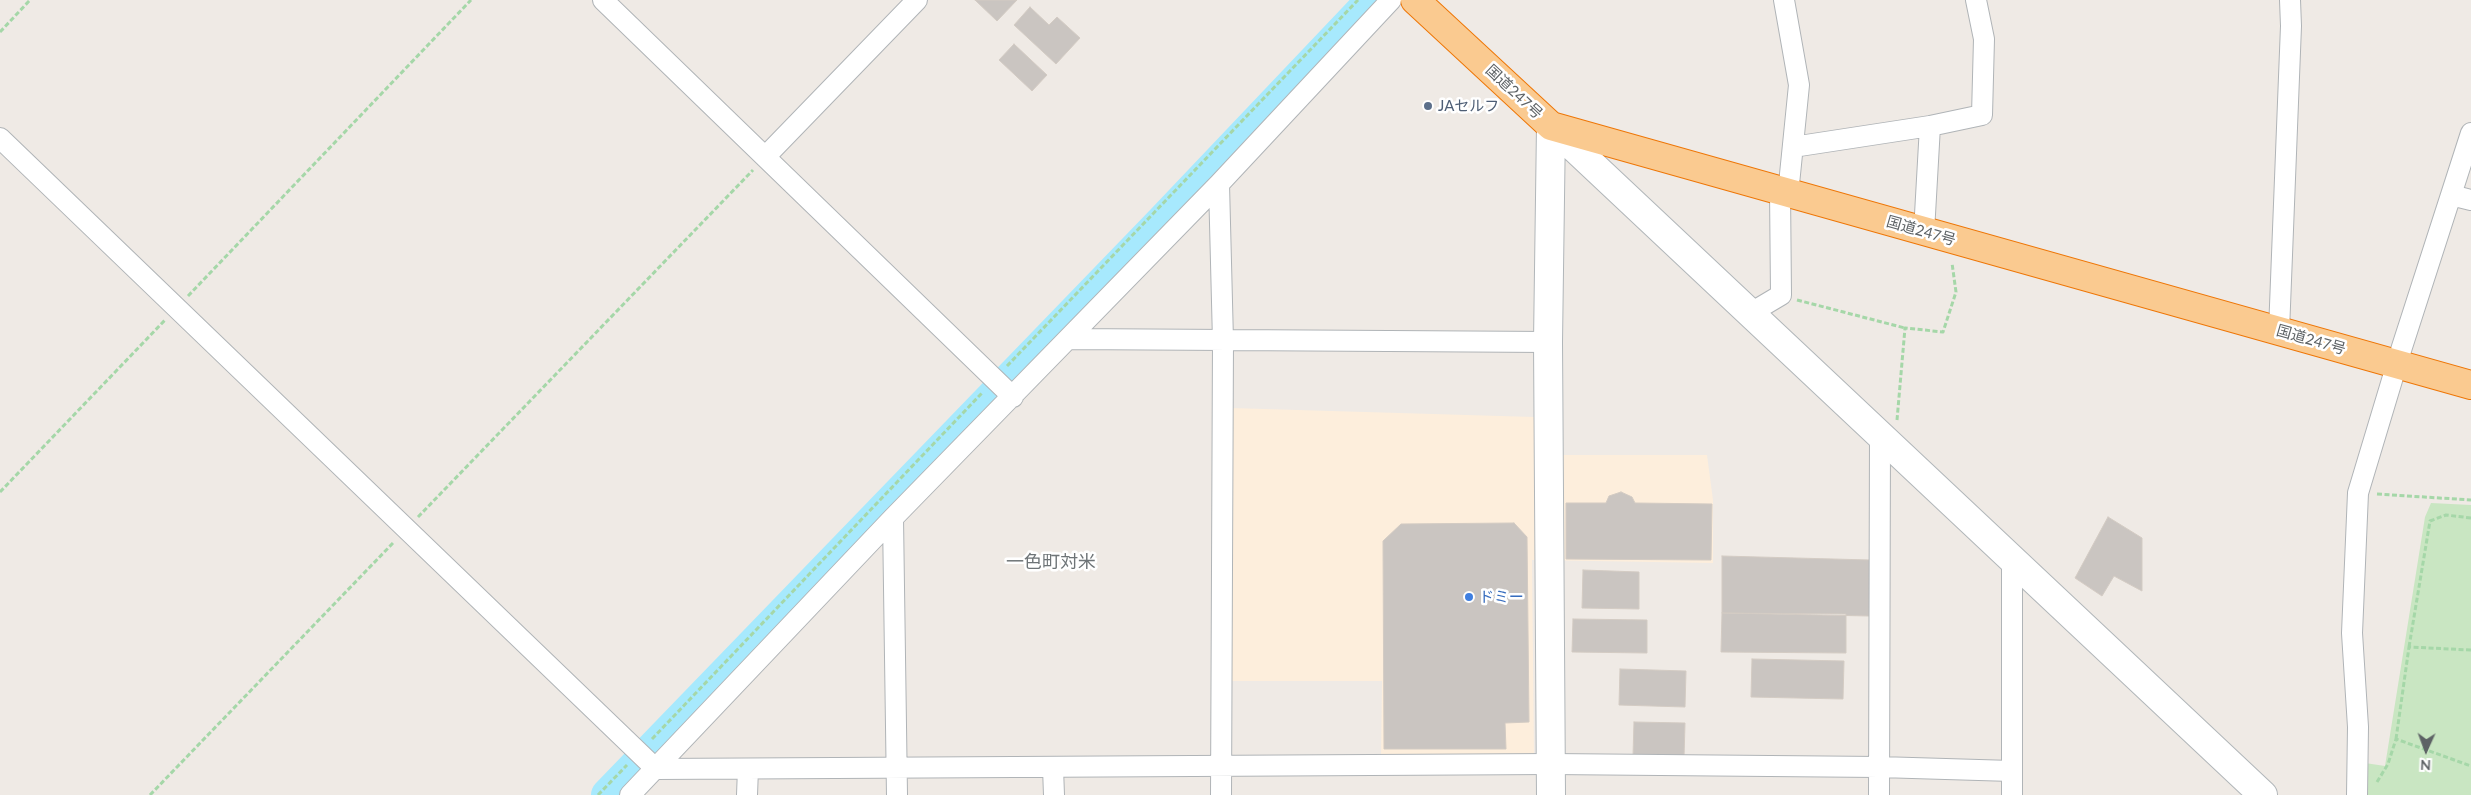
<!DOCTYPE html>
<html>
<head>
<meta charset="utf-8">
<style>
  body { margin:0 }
  #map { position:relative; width:2471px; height:795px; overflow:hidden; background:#efeae5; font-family:Lato,sans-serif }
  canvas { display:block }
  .north { position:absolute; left:2401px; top:725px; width:50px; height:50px; -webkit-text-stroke:4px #fff; paint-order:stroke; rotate:182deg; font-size:14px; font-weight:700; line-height:20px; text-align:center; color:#5d6265 }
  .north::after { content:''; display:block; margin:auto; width:18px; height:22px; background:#5d6265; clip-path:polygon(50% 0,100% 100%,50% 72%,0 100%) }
</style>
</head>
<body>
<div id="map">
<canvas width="2471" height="795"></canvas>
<div class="north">N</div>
</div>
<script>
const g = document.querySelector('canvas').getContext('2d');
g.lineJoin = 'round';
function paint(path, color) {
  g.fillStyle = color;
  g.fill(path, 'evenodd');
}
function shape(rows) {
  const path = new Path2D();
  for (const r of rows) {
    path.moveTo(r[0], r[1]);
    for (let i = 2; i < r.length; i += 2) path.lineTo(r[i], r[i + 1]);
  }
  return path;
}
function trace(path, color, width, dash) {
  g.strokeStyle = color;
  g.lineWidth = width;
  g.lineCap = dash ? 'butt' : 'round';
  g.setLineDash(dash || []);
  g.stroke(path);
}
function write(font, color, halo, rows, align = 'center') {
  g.font = font + ' Lato,"Noto Sans JP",sans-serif';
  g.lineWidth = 5;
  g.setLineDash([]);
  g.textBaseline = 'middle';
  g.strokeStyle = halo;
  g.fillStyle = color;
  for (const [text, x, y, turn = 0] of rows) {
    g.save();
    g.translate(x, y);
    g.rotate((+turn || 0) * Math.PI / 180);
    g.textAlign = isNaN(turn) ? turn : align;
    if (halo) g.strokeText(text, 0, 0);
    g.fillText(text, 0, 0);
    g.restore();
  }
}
paint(shape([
  [1230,408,1534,417,1534,455,1707,455,1713,500,1713,563,1532,560,1534,760,1381,759,1382,681,1227,681]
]), '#fdeedc');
paint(shape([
  [2431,503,2471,505,2471,795,2362,795,2365,763,2385,766,2425,517]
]), '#c9e6c2');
trace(shape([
  [608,795,1163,221,1373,0]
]), '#a7e9fd', 34);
const building = shape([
  [975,0,1017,0,997,21,975,0],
  [1030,7,1049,25,1057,17,1080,38,1056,64,1014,25,1030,7],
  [1014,44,1047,75,1032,91,999,60,1014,44],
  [1621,492,1632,497,1635,503,1712,504,1711,560,1566,559,1566,503,1606,503,1609,496,1621,492],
  [2108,517,2142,538,2142,591,2114,576,2102,596,2075,578,2108,517],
  [1514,523,1527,537,1529,722,1505,723,1506,749,1384,749,1383,541,1401,524,1514,523],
  [1722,556,1870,560,1869,616,1722,613,1722,556],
  [1583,570,1639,572,1639,609,1582,608,1583,570],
  [1722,613,1846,614,1846,653,1721,652,1722,613],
  [1573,619,1647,620,1647,653,1572,652,1573,619],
  [1752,659,1844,661,1843,699,1751,697,1752,659],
  [1620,669,1686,671,1685,707,1619,705,1620,669],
  [1634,722,1685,723,1684,758,1633,756,1634,722]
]);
paint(building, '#cac5c1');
trace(building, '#d3cbc3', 1);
const street = shape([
  [603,0,1013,397],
  [1784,0,1799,85,1788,194],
  [0,138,656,769,1551,764,1879,767,2012,771],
  [1793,147,1930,126,1982,115,1984,39,1976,0],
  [765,157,917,0],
  [1219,184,1223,341,1221,795],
  [2451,195,2471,200],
  [1924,232,1930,126],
  [1749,314,1781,295,1780,191],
  [2279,331,2291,26,2290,0],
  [1068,339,1548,342],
  [893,518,897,795],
  [2012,561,2012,795],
  [1053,768,1054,795],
  [630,795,893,518,1219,184,1391,0],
  [747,795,748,769],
  [1879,795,1880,437],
  [2357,795,2358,727,2352,633,2358,493,2402,347,2471,133]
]);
const secondary = shape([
  [1551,126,2263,795],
  [1551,126,1548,342,1551,795]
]);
const highway = shape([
  [1415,0,1551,126,2471,385]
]);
trace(street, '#b0b4b7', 22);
trace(secondary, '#b1b6b9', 30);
trace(highway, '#ee7606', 30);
trace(shape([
  [0,32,30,0],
  [188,296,471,0],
  [1797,300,1905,328],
  [1007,366,1358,0],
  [1897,420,1905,328,1943,332,1956,292,1952,263],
  [0,492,165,320],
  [2377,494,2471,500],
  [418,517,753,170],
  [2409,647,2430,521,2446,515,2471,518],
  [652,739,982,393],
  [2396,739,2409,647,2471,650],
  [2377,782,2388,764,2396,739,2471,766],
  [150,795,393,543],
  [598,795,627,765]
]), '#a5d7a8', 3, [5, 2.5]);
trace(street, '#fff', 20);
trace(secondary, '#fff', 28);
trace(highway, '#faca90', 28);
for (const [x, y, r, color] of [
  [1428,106,5,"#5c6f8a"],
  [1469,597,5,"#3f7fe0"]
]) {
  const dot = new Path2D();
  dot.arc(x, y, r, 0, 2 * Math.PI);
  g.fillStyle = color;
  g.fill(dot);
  trace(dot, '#fff', 2);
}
write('15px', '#5d6265', '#fff', [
  ["国道247号",1514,92,43],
  ["国道247号",1921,231,16],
  ["国道247号",2311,340,16]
]);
write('15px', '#4e5e75', '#fff', [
  ["JAセルフ",1438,106]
], 'left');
write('15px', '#366cbe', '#fff', [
  ["ドミー",1479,597]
], 'left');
write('18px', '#6e7477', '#fff', [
  ["一色町対米",1051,562]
]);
</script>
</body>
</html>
